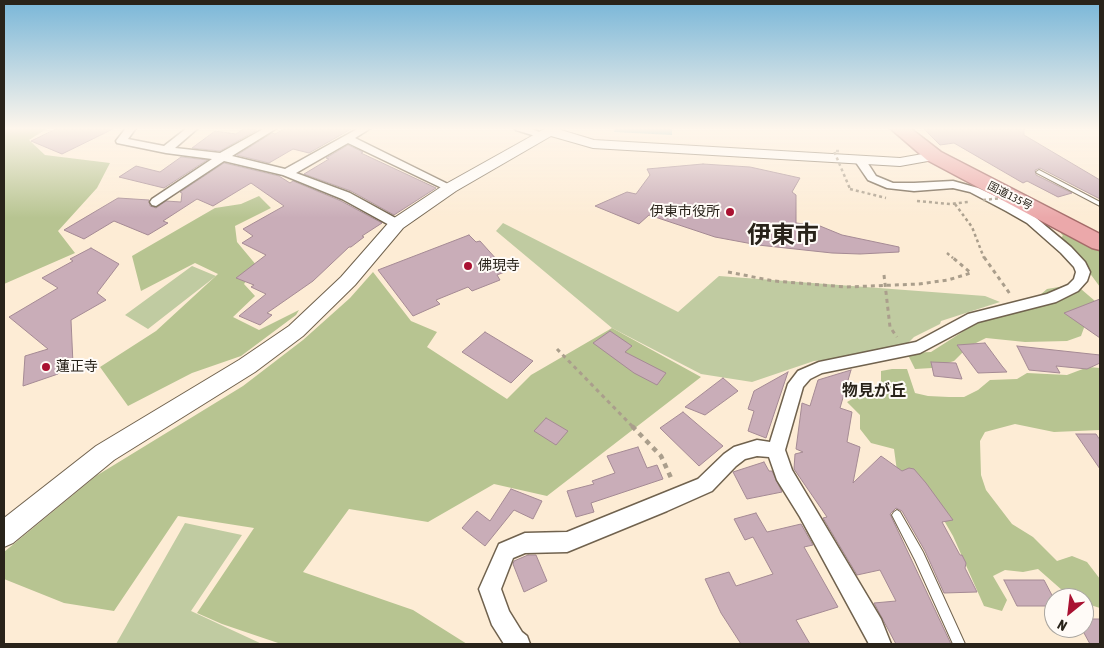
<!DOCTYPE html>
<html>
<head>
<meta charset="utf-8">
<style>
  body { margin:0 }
  #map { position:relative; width:1104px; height:648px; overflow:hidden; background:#fdecd5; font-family:"Asap Condensed",sans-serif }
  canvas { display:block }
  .frame { position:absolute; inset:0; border:5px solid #29231a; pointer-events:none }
  .north { position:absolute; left:1044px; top:588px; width:50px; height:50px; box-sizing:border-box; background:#fffbf7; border:1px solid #a9a59f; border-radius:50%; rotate:209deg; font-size:14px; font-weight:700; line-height:20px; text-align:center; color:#29231a }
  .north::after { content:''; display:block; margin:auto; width:18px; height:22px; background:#a91131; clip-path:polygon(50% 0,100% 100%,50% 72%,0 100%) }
</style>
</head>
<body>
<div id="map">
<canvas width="1104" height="648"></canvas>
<div class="frame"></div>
<div class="north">N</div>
</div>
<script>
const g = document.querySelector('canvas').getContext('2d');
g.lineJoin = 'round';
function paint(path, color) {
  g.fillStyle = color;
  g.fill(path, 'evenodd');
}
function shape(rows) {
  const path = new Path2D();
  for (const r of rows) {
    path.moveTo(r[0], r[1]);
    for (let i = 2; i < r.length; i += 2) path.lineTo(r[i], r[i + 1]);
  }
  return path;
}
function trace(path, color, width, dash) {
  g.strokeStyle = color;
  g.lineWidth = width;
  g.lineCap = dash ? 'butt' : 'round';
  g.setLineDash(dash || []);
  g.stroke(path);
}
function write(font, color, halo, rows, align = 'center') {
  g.font = font + ' "Asap Condensed","Noto Sans JP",sans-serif';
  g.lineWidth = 4;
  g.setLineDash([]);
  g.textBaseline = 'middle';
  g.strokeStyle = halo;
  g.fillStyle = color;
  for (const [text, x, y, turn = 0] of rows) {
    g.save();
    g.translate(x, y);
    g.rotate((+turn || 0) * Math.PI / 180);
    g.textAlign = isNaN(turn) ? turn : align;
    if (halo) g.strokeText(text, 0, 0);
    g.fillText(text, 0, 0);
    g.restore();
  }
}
paint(shape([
  [503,223,678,312,719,276,985,296,1000,302,941,321,940,324,914,337,899,352,814,361,752,382,701,374,612,328,496,231],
  [192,266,216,276,148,329,125,315],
  [185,523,242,535,191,611,262,644,116,644]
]), '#c0cba1');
paint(shape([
  [4,128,48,128,29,140,45,155,110,163,97,188,58,231,75,253,4,284],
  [259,196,271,208,235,226,237,242,257,266,244,284,255,296,233,317,259,330,299,310,296,315,241,356,192,373,128,406,100,367,156,331,218,274,195,263,141,291,132,256,215,208,241,204],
  [1035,210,1100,245,1100,287,1083,264,1058,239,1063,236,1060,232,1044,222],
  [373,272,411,321,437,332,427,347,507,399,531,375,612,328,701,377,547,496,494,484,428,522,349,509,303,572,413,610,467,644,281,644,222,624,197,613,254,528,178,516,114,611,64,603,4,579,4,552,96,476,243,386,303,340,350,298],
  [1065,286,1081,289,1095,301,1080,311,1085,325,1081,336,1067,341,1025,342,986,338,968,347,954,361,932,368,915,369,907,353,931,352,981,320,1025,308,1047,289],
  [1088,367,1100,368,1100,430,1054,432,1015,424,985,432,980,441,981,475,986,490,1012,524,1033,537,1057,561,1072,556,1087,562,1100,579,1100,608,1084,603,1084,598,1071,598,1038,569,1023,572,1005,570,993,576,1007,600,1002,611,984,606,953,536,935,505,897,471,894,449,871,443,860,429,860,415,847,402,881,383,881,371,892,369,907,369,915,393,928,396,949,397,964,397,978,390,990,380,1017,379,1027,373,1067,375]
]), '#b7c491');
paint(shape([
  [615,128,672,128,672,135,614,132]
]), '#72b8bf');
const building = shape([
  [58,128,115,128,62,154,31,141,58,128],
  [245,128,257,130,220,151,192,148,215,131,236,134,245,128],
  [286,128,353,128,309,153,293,149,269,163,237,155,272,133,275,134,286,128],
  [923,128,1024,128,1024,135,1100,180,1100,199,1040,168,1035,170,1036,175,1072,193,1058,197,1027,181,1023,183,954,143,940,145,923,128],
  [348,145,363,152,361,153,436,188,394,215,351,191,304,174,329,159,326,158,348,145],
  [181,157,207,160,164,188,119,177,136,166,160,172,181,157],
  [224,163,279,176,290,183,293,181,341,201,382,223,362,236,364,237,351,247,349,247,313,281,267,313,272,315,260,325,239,316,266,294,251,287,254,285,236,278,266,255,242,243,253,236,243,229,284,206,251,183,213,206,197,199,163,221,168,223,148,235,114,221,84,239,64,230,118,198,149,200,150,206,156,208,166,201,181,202,182,193,180,192,224,163],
  [703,164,750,167,800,178,792,192,796,195,796,223,820,226,842,235,899,247,899,252,860,254,832,253,758,245,715,237,649,215,639,224,595,206,627,192,636,194,650,175,647,169,703,164],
  [469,235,476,242,480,241,507,271,497,275,500,280,472,291,468,287,436,300,440,304,413,316,378,270,469,235],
  [91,248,119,264,97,293,106,300,71,320,73,364,58,370,58,374,23,386,25,356,48,349,9,317,58,288,42,278,73,261,70,259,91,248],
  [1100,299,1100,338,1064,313,1100,299],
  [610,331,632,346,625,352,666,373,657,385,634,373,593,343,610,331],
  [485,332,533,361,511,383,462,352,485,332],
  [985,343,1002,366,1007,372,978,373,957,345,985,343],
  [1017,346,1100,355,1100,363,1087,369,1056,366,1060,373,1029,370,1017,346],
  [931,362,956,363,962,379,934,376,931,362],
  [851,370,840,408,852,412,847,442,860,447,853,483,881,456,902,471,909,468,914,469,926,483,953,520,942,522,960,555,962,555,966,563,965,568,977,592,944,593,925,551,902,511,896,508,890,514,951,644,896,644,874,603,896,601,880,570,857,575,823,518,827,517,794,469,795,454,803,452,796,449,802,403,810,406,818,380,851,370],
  [788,372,766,438,748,431,754,411,748,409,754,391,788,372],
  [723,378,738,391,705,415,685,407,723,378],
  [683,412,723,446,699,466,660,428,683,412],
  [546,418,568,431,556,445,534,431,546,418],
  [1076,434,1096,434,1100,440,1100,469,1076,434],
  [638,447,647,468,657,465,663,479,591,503,594,512,576,517,567,491,594,484,592,481,615,473,607,456,638,447],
  [764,462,769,471,772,471,782,492,747,499,733,472,764,462],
  [511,489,542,501,533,519,514,510,485,546,462,528,477,511,490,521,511,489],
  [756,513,767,532,801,524,813,545,804,547,838,607,796,620,810,644,741,644,721,613,705,579,729,572,736,586,773,574,753,537,745,540,734,519,756,513],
  [528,555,536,555,547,581,524,592,513,564,514,561,528,555],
  [1004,580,1044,580,1054,599,1054,606,1017,606,1004,580],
  [1084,619,1100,619,1100,644,1090,644,1084,633,1084,619]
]);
paint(building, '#c9adb8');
trace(building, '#a58a94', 1);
const service = shape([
  [1039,170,1100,202,1100,206,1037,173,1036,172,1039,170],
  [897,510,900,512,923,552,965,644,953,644,915,560,892,515,894,512,897,510]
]);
const minor = shape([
  [126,128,136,128,128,139,164,146,187,128,198,128,175,148,220,153,265,128,277,128,232,156,285,169,359,128,371,128,355,138,456,188,454,190,446,190,348,143,296,173,350,193,401,221,403,224,401,227,393,227,342,199,283,175,224,161,156,206,152,205,150,202,152,199,212,159,166,153,117,143,116,141,126,128],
  [515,128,529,128,547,135,542,138,516,130,515,128],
  [861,158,865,159,876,176,893,183,914,183,953,181,978,188,1014,205,1035,217,1071,247,1085,262,1090,272,1087,281,1078,291,1056,302,978,322,920,353,822,373,810,379,803,387,785,450,792,470,881,619,891,644,869,644,800,517,777,480,769,457,757,456,745,459,736,466,712,491,667,511,567,552,525,553,513,558,501,589,509,611,522,632,527,636,530,644,504,644,492,625,479,589,499,544,525,533,567,532,698,479,724,454,734,447,757,440,770,442,788,384,798,371,819,362,916,342,968,314,1047,294,1068,285,1074,279,1076,272,1074,267,1061,253,1027,223,1006,211,970,192,953,188,914,191,887,188,868,180,855,161,861,158]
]);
const tertiary = shape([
  [546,128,562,128,561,130,594,140,900,158,934,152,939,153,941,156,939,159,900,166,593,148,551,136,456,191,403,228,355,285,303,336,255,372,114,460,13,543,4,547,4,518,96,446,239,360,289,326,341,277,391,220,444,185,546,128]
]);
const trunk = shape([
  [890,128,910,128,941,152,1100,234,1100,250,1092,248,927,160,890,128]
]);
trace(service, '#70624e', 2);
trace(minor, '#70624e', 3);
trace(tertiary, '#70624e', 2);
trace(trunk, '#a46b69', 3);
trace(shape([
  [850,189,886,198],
  [917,201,950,204,968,202],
  [955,204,972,227,984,258],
  [947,253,953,258]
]), '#aa9e8c', 2.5, [3, 3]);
trace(shape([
  [984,257,1010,294],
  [728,272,774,281,846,287,919,284,948,280,971,273,952,257],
  [884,275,890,327,897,337],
  [557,349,633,427]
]), '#aa9e8c', 3, [4, 4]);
trace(shape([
  [632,426,661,456,672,480]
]), '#aa9e8c', 4.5, [5, 5]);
paint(service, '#fff');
paint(minor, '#fff');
paint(tertiary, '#fff');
paint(trunk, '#eba8aa');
trace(shape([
  [839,151,834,151,850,189],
  [983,200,1023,196]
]), '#aa9e8c', 2.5, [3, 3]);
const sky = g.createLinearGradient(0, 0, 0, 218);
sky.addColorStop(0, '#79b6d8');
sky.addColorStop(0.59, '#fef6ec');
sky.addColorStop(1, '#fef6ec00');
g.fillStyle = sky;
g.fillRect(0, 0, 1104, 218);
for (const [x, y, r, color] of [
  [730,212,5,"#a91131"],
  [468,266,5,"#a91131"],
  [46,367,5,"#a91131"]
]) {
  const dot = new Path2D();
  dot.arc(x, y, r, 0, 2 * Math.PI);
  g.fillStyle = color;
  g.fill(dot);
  trace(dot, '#fffbf7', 2);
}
write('11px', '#29231a', '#fffbf7', [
  ["国道135号",1010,196,27]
]);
write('14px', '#29231a', '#fffbf7', [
  ["伊東市役所",720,212,"right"],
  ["佛現寺",478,266],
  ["蓮正寺",56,367]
], 'left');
write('bold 16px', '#29231a', '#fffbf7', [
  ["物見が丘",874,391]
]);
write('bold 24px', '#29231a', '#fffbf7', [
  ["伊東市",783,235]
]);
</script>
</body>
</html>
